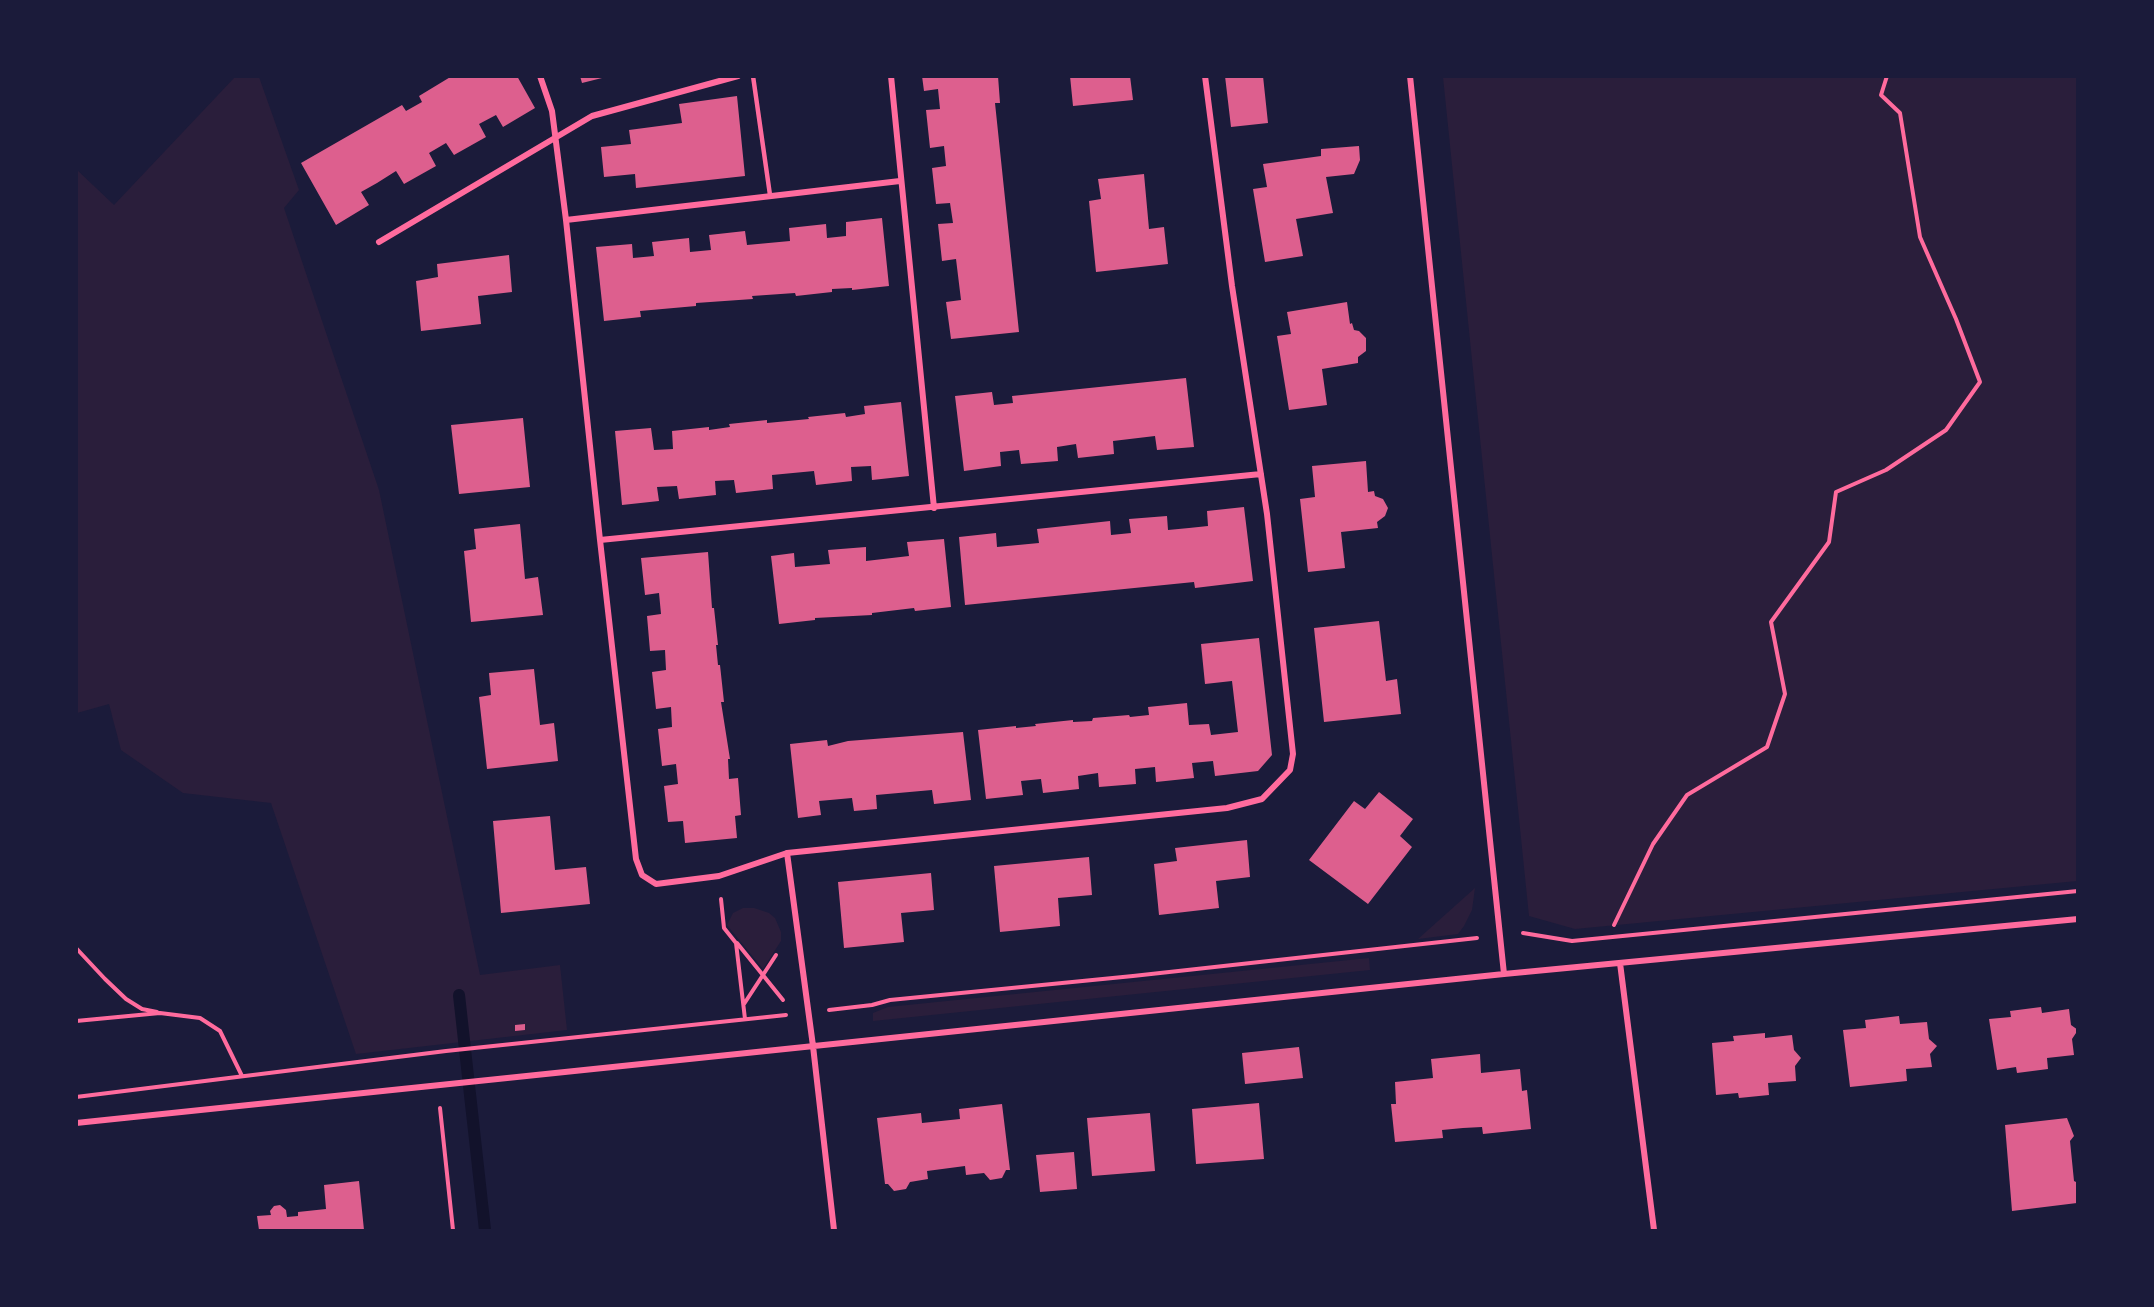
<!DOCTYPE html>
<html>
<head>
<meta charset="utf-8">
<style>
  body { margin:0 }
  #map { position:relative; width:2154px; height:1307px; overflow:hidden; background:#1b1b3a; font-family:Karla,sans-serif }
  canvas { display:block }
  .frame { position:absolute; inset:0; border:78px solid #1b1b3a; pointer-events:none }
</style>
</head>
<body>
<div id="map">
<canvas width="2154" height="1307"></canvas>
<div class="frame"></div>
</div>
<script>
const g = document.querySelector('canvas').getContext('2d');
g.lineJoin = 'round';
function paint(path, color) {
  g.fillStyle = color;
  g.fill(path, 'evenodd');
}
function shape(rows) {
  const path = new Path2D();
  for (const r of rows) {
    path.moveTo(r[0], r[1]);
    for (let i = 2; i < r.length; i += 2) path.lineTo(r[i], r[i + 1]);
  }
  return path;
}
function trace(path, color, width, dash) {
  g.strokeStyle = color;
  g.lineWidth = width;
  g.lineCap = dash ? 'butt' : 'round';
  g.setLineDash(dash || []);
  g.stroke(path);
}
paint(shape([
  [235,77,259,77,299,190,284,208,379,490,480,975,560,965,567,1030,356,1054,271,803,183,793,121,750,109,704,77,713,76,169,114,205],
  [1443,77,2077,77,2077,881,1575,929,1529,916],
  [1475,888,1472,910,1464,926,1458,934,1418,939],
  [743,908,754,908,769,913,775,918,781,932,781,941,763,969,727,925,733,913],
  [1369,958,1370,970,873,1021,873,1013,888,1007]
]), '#2a1e3b');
trace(shape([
  [459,995,485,1230]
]), '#12122b', 12);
paint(shape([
  [452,76,517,76,535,108,503,127,496,115,479,124,486,137,454,155,446,143,429,153,436,166,404,184,396,171,377,183,361,192,369,205,336,225,301,163,402,105,406,111,422,102,419,96],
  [580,76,606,76,606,77,582,83],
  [922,76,998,76,1000,103,995,103,1019,332,951,339,946,302,961,300,956,259,942,261,938,224,953,223,950,203,936,204,932,168,946,166,944,146,930,148,926,110,940,109,938,89,924,91],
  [1070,76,1130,76,1133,100,1073,106],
  [1225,76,1263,76,1268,123,1231,127],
  [737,96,745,176,636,188,635,174,604,177,601,147,631,144,629,130,682,123,679,104],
  [1359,146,1360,160,1354,174,1326,177,1333,213,1296,219,1303,256,1265,262,1253,189,1267,187,1263,164,1321,156,1321,149],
  [1144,174,1149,229,1164,227,1168,264,1096,272,1089,201,1101,199,1098,179],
  [882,218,889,286,852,290,852,288,832,289,832,292,796,296,795,293,752,296,753,299,696,303,696,306,640,311,641,317,604,321,596,247,632,244,633,258,654,256,652,242,689,238,690,252,711,250,709,235,745,231,747,245,790,241,789,228,826,224,827,238,846,236,846,222],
  [509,255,512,292,478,296,481,324,421,331,416,281,438,277,437,264],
  [1347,302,1350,324,1352,323,1354,330,1359,331,1366,338,1366,351,1358,357,1358,363,1322,369,1327,405,1289,410,1277,336,1291,334,1287,312],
  [1186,378,1194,447,1157,450,1155,436,1113,441,1114,454,1078,458,1076,444,1057,447,1058,461,1021,464,1019,450,1000,452,1001,466,964,471,955,396,992,392,994,405,1013,403,1012,396],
  [901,402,909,476,872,480,871,466,851,467,852,481,816,485,814,471,772,475,773,489,736,493,734,480,715,481,716,495,679,499,677,486,657,487,659,501,622,505,615,431,651,428,654,450,673,449,672,431,709,427,709,430,730,427,729,424,767,420,767,423,809,419,808,417,845,413,846,417,865,414,864,406],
  [523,418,530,487,459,494,451,425],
  [1366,461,1368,492,1374,491,1375,496,1383,499,1388,508,1385,516,1377,522,1378,528,1341,532,1345,568,1308,572,1300,499,1315,497,1312,466],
  [1244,507,1253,581,1195,588,1194,582,965,605,959,537,996,533,997,547,1039,543,1037,529,1110,521,1111,535,1131,533,1129,519,1167,516,1168,530,1189,528,1208,526,1207,511],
  [520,524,525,579,538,577,543,615,471,622,464,551,476,549,474,529],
  [944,539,951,607,915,611,914,608,872,613,872,615,815,618,815,620,779,624,771,556,794,553,795,567,830,564,828,550,866,547,866,561,909,556,907,542],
  [708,552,712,608,714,608,718,645,716,645,718,665,720,665,724,702,721,702,730,759,728,759,729,779,738,778,741,815,735,816,737,838,685,843,683,821,668,822,664,786,678,784,676,764,662,766,658,729,672,727,671,707,656,709,652,672,666,670,665,650,650,651,647,616,661,614,659,593,645,595,641,558],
  [1379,621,1386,681,1397,679,1401,714,1324,722,1314,628],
  [1259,638,1272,755,1258,771,1215,776,1213,761,1192,763,1194,778,1156,782,1155,767,1135,769,1136,784,1099,787,1098,773,1078,776,1079,789,1043,793,1041,779,1021,781,1023,795,986,799,978,730,1016,726,1016,728,1036,726,1035,724,1073,720,1073,722,1092,721,1093,718,1129,715,1130,717,1149,715,1148,707,1187,703,1189,725,1209,724,1211,735,1238,732,1232,681,1205,684,1201,644],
  [534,669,540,725,554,723,558,761,487,769,479,697,491,695,489,673],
  [963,732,971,800,934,804,932,790,876,795,877,809,854,811,852,798,819,801,821,815,798,818,790,744,827,740,828,746,848,741],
  [1379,792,1413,819,1400,836,1412,847,1368,904,1309,860,1354,801,1365,809],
  [550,816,555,870,586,867,590,904,501,913,493,821],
  [1247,840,1250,877,1216,881,1219,908,1159,915,1154,864,1177,861,1175,848],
  [1089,857,1092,895,1058,898,1060,926,1000,932,994,866],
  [931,873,934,910,901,913,904,942,844,948,838,882],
  [2041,1007,2042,1013,2069,1009,2071,1025,2078,1030,2072,1039,2074,1055,2047,1058,2048,1069,2017,1073,2016,1067,1997,1070,1989,1019,2011,1017,2010,1011],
  [1899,1016,1900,1024,1927,1022,1929,1039,1937,1046,1930,1054,1932,1067,1906,1069,1907,1081,1850,1087,1843,1030,1866,1028,1865,1020],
  [525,1024,525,1030,515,1031,515,1025],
  [1765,1033,1765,1038,1792,1035,1794,1050,1801,1058,1795,1066,1796,1081,1768,1083,1769,1095,1739,1098,1738,1093,1716,1095,1712,1043,1734,1041,1733,1036],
  [1299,1047,1303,1078,1245,1084,1242,1053],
  [1480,1054,1481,1073,1520,1069,1522,1091,1527,1090,1531,1129,1483,1134,1482,1127,1463,1128,1442,1130,1443,1138,1395,1142,1391,1104,1396,1104,1395,1082,1433,1078,1431,1059],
  [1259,1103,1264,1159,1196,1164,1192,1109],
  [1002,1104,1010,1170,1006,1170,1002,1178,990,1180,984,1173,966,1175,965,1166,927,1171,928,1179,910,1182,906,1189,894,1191,888,1184,885,1184,877,1118,921,1113,922,1123,960,1119,959,1109],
  [1150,1113,1155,1171,1092,1176,1087,1118],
  [2067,1118,2074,1136,2070,1141,2074,1181,2078,1183,2077,1203,2012,1211,2005,1125],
  [1074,1152,1077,1189,1040,1192,1036,1155],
  [359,1181,364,1230,259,1230,257,1216,271,1215,270,1211,274,1206,280,1205,286,1210,287,1217,298,1216,298,1212,326,1209,324,1185]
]), '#dd5f8e');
trace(shape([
  [721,899,724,928,736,943,745,1019],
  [1614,925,1653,844,1687,795,1767,747,1785,694,1771,622,1829,542,1836,492,1886,470,1946,430,1980,382,1956,319,1920,237,1900,113,1881,95,1887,76],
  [1523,933,1572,941,2078,891],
  [737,943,783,1000],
  [76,948,105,979,126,999,142,1009,157,1012],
  [744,1004,776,955],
  [829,1010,872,1005,890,1000,1133,976,1477,938],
  [76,1021,160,1013,200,1018,220,1031,242,1076],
  [76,1097,446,1051,786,1015],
  [440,1108,453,1230]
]), '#ff6b9d', 4);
trace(shape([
  [753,76,770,195]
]), '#ff6b9d', 4.5);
trace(shape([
  [540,76,552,111,566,220,600,540,636,859,642,875,656,884,719,876,787,853,1227,808,1262,799,1290,770,1293,754,1267,514,1232,286,1205,76],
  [891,76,934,508],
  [1410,76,1504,974],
  [566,220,900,181],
  [379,242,592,116,738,76],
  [600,540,1261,474],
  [787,853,813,1046,834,1230],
  [1620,963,1654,1230],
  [76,1123,1504,974,2078,919]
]), '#ff6b9d', 6);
</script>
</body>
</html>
